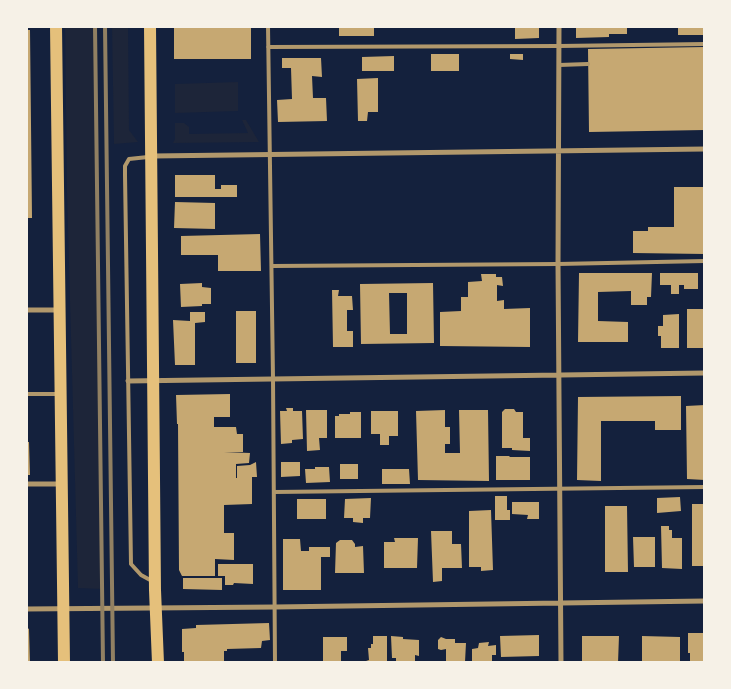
<!DOCTYPE html>
<html>
<head>
<meta charset="utf-8">
<style>
  body { margin:0 }
  #map { position:relative; width:731px; height:689px; overflow:hidden; background:#14213d; font-family:"Fira Sans Condensed",sans-serif }
  canvas { display:block }
  .frame { position:absolute; inset:0; border:28px solid #f6f1e7; pointer-events:none }
</style>
</head>
<body>
<div id="map">
<canvas width="731" height="689"></canvas>
<div class="frame"></div>
</div>
<script>
const g = document.querySelector('canvas').getContext('2d');
g.lineJoin = 'round';
function paint(path, color) {
  g.fillStyle = color;
  g.fill(path, 'evenodd');
}
function shape(rows) {
  const path = new Path2D();
  for (const r of rows) {
    path.moveTo(r[0], r[1]);
    for (let i = 2; i < r.length; i += 2) path.lineTo(r[i], r[i + 1]);
  }
  return path;
}
function trace(path, color, width, dash) {
  g.strokeStyle = color;
  g.lineWidth = width;
  g.lineCap = dash ? 'butt' : 'round';
  g.setLineDash(dash || []);
  g.stroke(path);
}
paint(shape([
  [65,26,95,26,102,589,78,588,67,193],
  [112,26,128,26,129,130,138,142,114,144],
  [238,82,238,111,175,113,175,84],
  [242,120,246,120,259,142,173,143,175,139,175,123,184,123,189,127,189,134,248,133]
]), '#1d2539');
paint(shape([
  [174,26,251,26,251,59,174,59],
  [339,26,374,26,374,36,339,36],
  [515,26,539,26,539,38,515,39],
  [576,26,627,26,627,34,609,34,609,37,576,38],
  [678,26,705,26,705,35,678,35],
  [26,30,30,30,32,218,26,218],
  [705,47,705,130,589,132,588,49],
  [431,54,459,54,459,71,431,71],
  [510,54,523,54,523,60,510,59],
  [394,56,394,71,362,71,362,57],
  [282,58,321,58,322,77,312,76,313,98,326,98,327,121,278,122,277,100,292,99,291,68,282,68],
  [378,78,378,112,368,112,367,121,358,121,357,79],
  [175,175,215,175,215,189,221,189,221,185,237,185,237,197,175,197],
  [674,187,705,187,705,254,633,253,633,231,648,231,648,227,674,227],
  [175,202,215,203,215,229,174,228],
  [260,234,261,271,218,271,218,255,181,255,181,236],
  [579,273,652,273,651,297,647,297,647,305,631,305,631,291,598,292,598,321,628,322,628,342,578,342],
  [660,273,698,273,698,289,684,289,684,285,679,285,679,294,671,294,671,285,660,285],
  [481,274,496,274,496,277,502,277,503,286,497,285,497,301,504,300,504,309,530,308,530,347,440,346,440,312,461,311,461,297,468,297,468,282,482,281],
  [202,283,202,287,211,288,211,304,202,304,202,306,181,307,180,284],
  [433,283,434,343,361,344,360,284],
  [389,293,407,293,407,334,390,334],
  [332,290,339,290,338,296,352,296,353,310,347,310,347,331,353,331,353,347,333,347],
  [687,309,705,309,705,348,687,348],
  [236,311,256,311,256,363,236,363],
  [190,312,205,312,205,322,195,323,195,365,175,365,173,320,190,321],
  [679,314,679,348,661,348,661,336,658,336,658,326,663,326,663,315],
  [230,394,230,417,214,417,214,427,236,427,237,434,243,434,243,452,224,452,250,453,249,463,236,464,236,478,237,478,237,466,250,465,256,462,257,477,252,477,252,504,224,505,224,533,234,533,234,560,215,559,215,576,182,576,179,570,178,424,177,424,176,395],
  [681,396,681,430,655,430,655,421,601,421,601,481,577,480,578,397],
  [705,405,705,480,687,479,686,406],
  [286,408,293,408,293,411,302,411,303,439,292,440,292,443,281,444,280,411,287,411],
  [505,409,514,409,516,412,523,412,523,438,530,438,530,451,512,450,512,448,502,448,502,412],
  [306,410,327,410,327,438,319,438,320,450,307,451],
  [445,410,445,427,450,427,450,444,445,444,445,453,460,453,459,410,488,410,489,481,418,480,416,411],
  [371,411,398,411,398,436,389,436,389,445,380,445,380,434,371,434],
  [350,412,361,412,361,438,335,438,335,416,339,416,339,414,350,414],
  [26,442,29,442,30,475,26,475],
  [496,456,509,456,510,457,530,457,530,480,496,480],
  [281,462,300,462,300,476,281,477],
  [340,464,358,464,358,479,340,479],
  [315,467,329,467,330,482,306,483,305,469,315,469],
  [382,469,409,469,410,484,382,484],
  [495,496,507,496,507,510,510,510,510,520,495,520],
  [680,497,681,511,657,513,657,498],
  [371,498,370,518,363,518,363,523,353,522,353,518,344,518,345,499],
  [297,499,326,499,326,519,297,519],
  [512,502,539,502,539,519,527,519,528,515,512,514],
  [692,504,705,504,705,566,692,566],
  [605,506,627,506,628,572,605,572],
  [491,510,493,570,481,571,481,567,469,567,469,511],
  [661,526,669,526,669,530,672,530,672,538,682,538,682,569,662,568],
  [431,531,452,531,452,544,461,544,462,568,442,568,442,581,433,582],
  [633,537,655,537,655,567,634,567],
  [394,538,418,538,417,568,384,568,384,542,395,542],
  [283,539,300,539,301,551,309,551,309,547,330,547,330,557,321,557,321,590,283,590],
  [340,540,352,540,355,544,355,547,363,546,364,573,335,573,336,543],
  [218,564,253,564,253,584,234,583,233,585,225,585,225,576,218,576],
  [183,578,222,578,222,590,183,589],
  [269,623,270,640,262,641,261,648,227,649,227,651,224,651,224,663,184,663,184,652,182,652,182,629,196,628,196,625],
  [26,627,29,629,30,663,26,663],
  [688,633,705,633,705,663,690,663,690,653,688,653],
  [539,635,539,656,501,657,500,636],
  [373,636,387,636,387,663,366,663,366,661,369,660,368,648,371,648,371,644,373,644],
  [391,636,403,637,403,639,419,640,419,656,415,655,415,663,396,663,396,658,392,658],
  [582,636,619,636,618,663,582,663],
  [642,636,680,637,680,663,642,663],
  [323,637,347,637,347,651,341,651,341,663,323,663],
  [441,637,446,639,455,639,455,643,466,643,465,662,446,663,446,649,441,650,438,649,438,640],
  [489,642,488,646,496,645,496,655,492,655,492,663,472,663,472,649,478,648,479,643]
]), '#c6a872');
trace(shape([
  [268,26,273,378,275,663],
  [268,47,559,46,705,44],
  [559,65,588,64],
  [148,157,129,159,125,166,125,175,131,564,141,575,152,581],
  [272,266,558,264,705,261],
  [26,394,59,394],
  [274,492,705,487]
]), '#b1986c', 4);
trace(shape([
  [559,26,558,264,561,663],
  [153,156,705,149],
  [26,310,59,310],
  [128,381,705,373],
  [26,484,62,484],
  [26,609,275,607,705,601]
]), '#b1986c', 5);
trace(shape([
  [56,26,64,663],
  [150,26,155,590,158,663]
]), '#e5c07b', 12);
trace(shape([
  [95,26,103,663],
  [105,26,113,663]
]), '#918062', 4);
</script>
</body>
</html>
